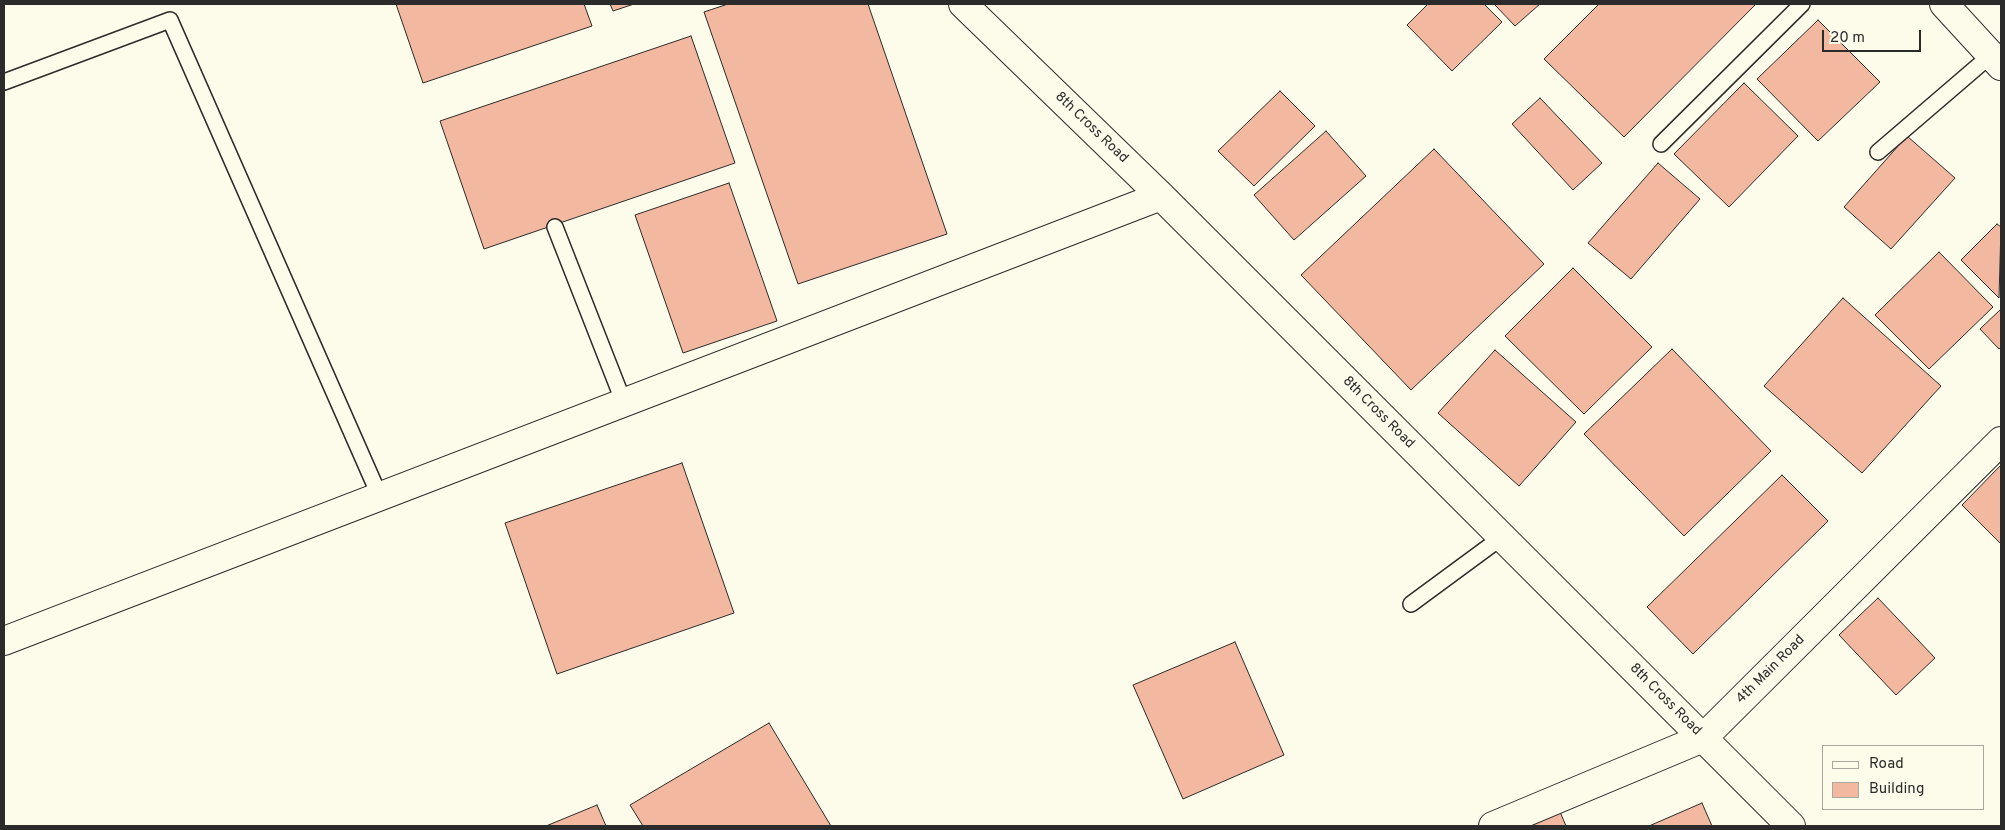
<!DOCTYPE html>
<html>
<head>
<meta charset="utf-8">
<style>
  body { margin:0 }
  #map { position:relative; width:2005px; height:830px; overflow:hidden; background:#fdfbea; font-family:Overpass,sans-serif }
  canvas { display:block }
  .frame { position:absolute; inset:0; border:5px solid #2b2b2b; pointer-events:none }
  .legend { position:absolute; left:1822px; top:745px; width:162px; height:65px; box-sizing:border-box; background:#fdfbea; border:1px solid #a9a89e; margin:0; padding:6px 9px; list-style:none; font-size:15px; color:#2b2b2b }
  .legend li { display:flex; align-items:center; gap:10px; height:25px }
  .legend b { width:25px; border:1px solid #a9a89e }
  .scale { position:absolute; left:1822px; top:30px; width:99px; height:22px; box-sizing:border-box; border:2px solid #2b2b2b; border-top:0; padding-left:6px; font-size:15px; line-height:18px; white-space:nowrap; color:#2b2b2b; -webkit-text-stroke:4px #fdfbea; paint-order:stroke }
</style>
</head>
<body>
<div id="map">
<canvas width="2005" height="830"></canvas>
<div class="frame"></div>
<ul class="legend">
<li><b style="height:6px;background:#fdfbea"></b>Road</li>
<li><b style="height:14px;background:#f2b8a0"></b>Building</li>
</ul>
<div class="scale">20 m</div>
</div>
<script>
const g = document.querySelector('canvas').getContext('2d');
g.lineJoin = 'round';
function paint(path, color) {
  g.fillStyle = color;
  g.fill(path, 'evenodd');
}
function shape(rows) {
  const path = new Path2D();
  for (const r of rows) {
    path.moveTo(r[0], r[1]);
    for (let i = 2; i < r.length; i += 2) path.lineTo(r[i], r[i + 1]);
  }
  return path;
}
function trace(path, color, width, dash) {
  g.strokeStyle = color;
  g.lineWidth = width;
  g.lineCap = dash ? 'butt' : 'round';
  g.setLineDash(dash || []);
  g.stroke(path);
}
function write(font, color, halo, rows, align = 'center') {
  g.font = font + ' Overpass,sans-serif';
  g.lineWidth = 4;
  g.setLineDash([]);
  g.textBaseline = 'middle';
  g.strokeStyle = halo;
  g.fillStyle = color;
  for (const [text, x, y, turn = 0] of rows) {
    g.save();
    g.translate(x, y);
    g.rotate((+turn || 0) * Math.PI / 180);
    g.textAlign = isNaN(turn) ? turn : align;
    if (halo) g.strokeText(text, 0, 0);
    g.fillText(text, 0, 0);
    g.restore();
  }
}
const building = shape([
  [396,4,584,4,592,26,423,83,396,4],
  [610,4,634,4,613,11,610,4],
  [728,4,868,4,947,234,798,284,704,12,728,4],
  [1428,4,1484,4,1502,22,1452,71,1407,25,1428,4],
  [1494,4,1540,4,1515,26,1494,4],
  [1599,4,1756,4,1624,137,1544,59,1599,4],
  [1818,20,1880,82,1818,141,1757,79,1818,20],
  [691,36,735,163,484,249,440,121,691,36],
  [1744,83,1798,136,1729,207,1674,154,1744,83],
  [1280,91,1315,126,1254,186,1218,151,1280,91],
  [1540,98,1602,163,1573,190,1512,124,1540,98],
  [1326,131,1366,176,1294,240,1254,195,1326,131],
  [1907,136,1955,178,1891,249,1844,207,1907,136],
  [1434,149,1544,264,1411,390,1301,275,1434,149],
  [1658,163,1700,199,1631,279,1588,243,1658,163],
  [729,183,777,321,683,353,635,215,729,183],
  [1997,224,2001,227,1999,298,1961,260,1997,224],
  [1939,252,1993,307,1929,369,1875,315,1939,252],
  [1573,268,1652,347,1584,414,1505,336,1573,268],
  [1843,298,1941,386,1862,473,1764,386,1843,298],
  [2001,309,2001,347,1999,349,1980,329,2001,309],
  [1672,349,1771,451,1684,536,1584,434,1672,349],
  [1495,350,1576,422,1519,486,1438,413,1495,350],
  [682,463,734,613,557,674,505,523,682,463],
  [2001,465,2001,544,1962,505,2001,465],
  [1782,475,1828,521,1693,654,1647,607,1782,475],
  [1878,598,1935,658,1896,695,1839,635,1878,598],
  [1235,642,1284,755,1183,799,1133,685,1235,642],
  [769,723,831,826,643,826,630,805,769,723],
  [1702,803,1712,826,1649,826,1702,803],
  [597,805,606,826,546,826,597,805],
  [1558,807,1566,826,1513,826,1558,807]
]);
paint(building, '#f2b8a0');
trace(building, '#2b2b2b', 1);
const service = shape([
  [4,82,170,20,380,497],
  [1661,144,1802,4],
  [1878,152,1991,55],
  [555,227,624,403],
  [1411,604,1502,537]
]);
const minor = shape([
  [1944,4,2001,66]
]);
const tertiary = shape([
  [963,4,1161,196,1791,826],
  [4,641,1161,196],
  [1493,826,1703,738,2001,441]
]);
trace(service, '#2b2b2b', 18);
trace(minor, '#2b2b2b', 30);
trace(tertiary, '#2b2b2b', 30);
trace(service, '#fdfbea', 15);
trace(minor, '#fdfbea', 28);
trace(tertiary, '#fdfbea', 28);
write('14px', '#2b2b2b', '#fdfbea', [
  ["8th Cross Road",1091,128,44],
  ["8th Cross Road",1378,413,45],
  ["4th Main Road",1771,670,-45],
  ["8th Cross Road",1665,700,45]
]);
</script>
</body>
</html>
